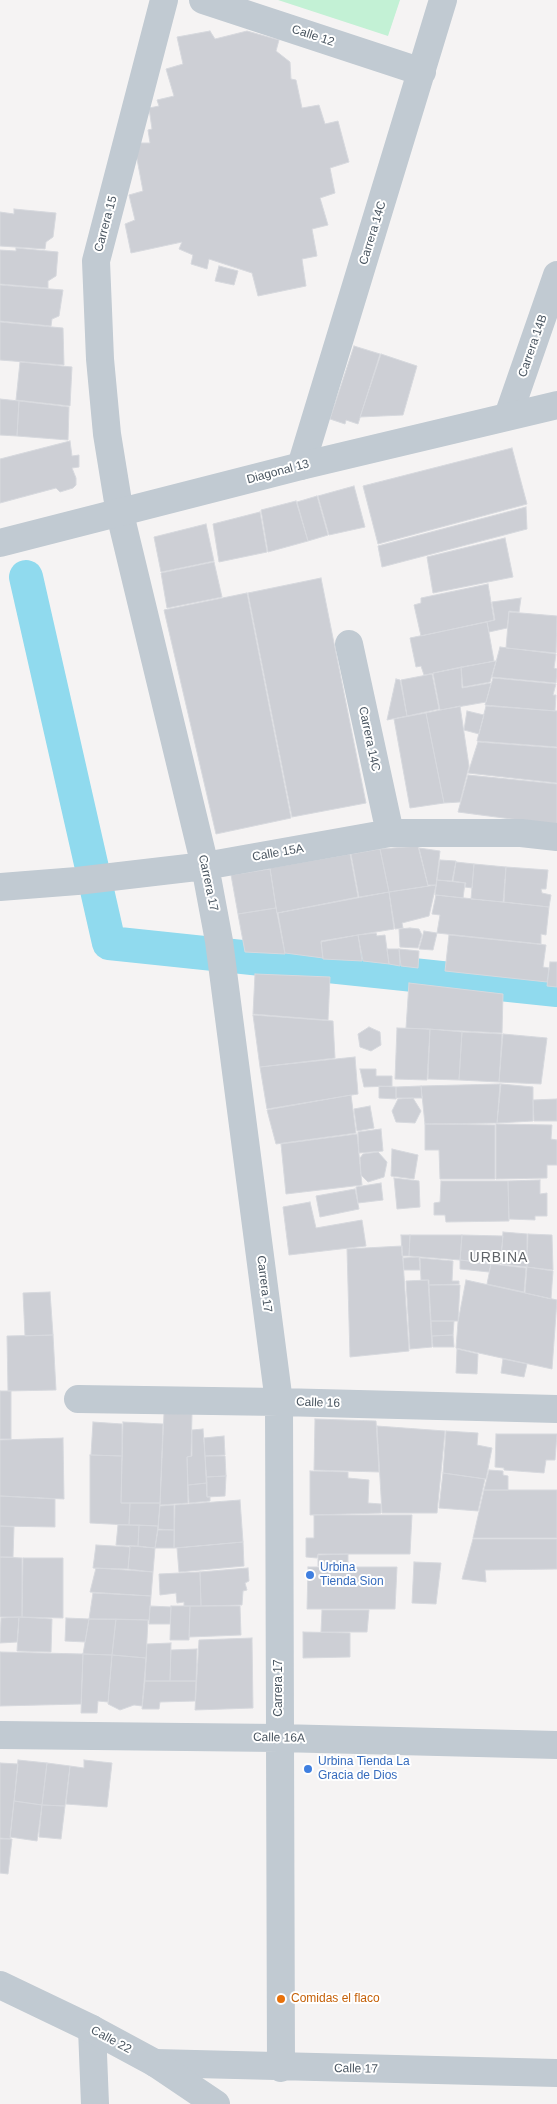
<!DOCTYPE html>
<html>
<head>
<meta charset="utf-8">
<style>
  body { margin:0 }
  canvas { display:block; background:#f5f3f3 }
</style>
</head>
<body>
<canvas width="557" height="2104"></canvas>
<script>
const g = document.querySelector('canvas').getContext('2d');
g.lineJoin = 'round';
function paint(path, color) {
  g.fillStyle = color;
  g.fill(path, 'evenodd');
}
function shape(rows) {
  const path = new Path2D();
  for (const r of rows) {
    path.moveTo(r[0], r[1]);
    for (let i = 2; i < r.length; i += 2) path.lineTo(r[i], r[i + 1]);
  }
  return path;
}
function trace(path, color, width, dash) {
  g.strokeStyle = color;
  g.lineWidth = width;
  g.lineCap = dash ? 'butt' : 'round';
  g.setLineDash(dash || []);
  g.stroke(path);
}
function write(font, color, halo, rows, align = 'center') {
  g.font = font + ' Arial,sans-serif';
  g.lineWidth = 4;
  g.setLineDash([]);
  g.textBaseline = 'middle';
  g.strokeStyle = halo;
  g.fillStyle = color;
  for (const [text, x, y, turn = 0] of rows) {
    g.save();
    g.translate(x, y);
    g.rotate((+turn || 0) * Math.PI / 180);
    g.textAlign = isNaN(turn) ? turn : align;
    if (halo) g.strokeText(text, 0, 0);
    g.fillText(text, 0, 0);
    g.restore();
  }
}
paint(shape([
  [278,0,400,0,388,36]
]), '#c3f1d5');
trace(shape([
  [26,577,109,943,557,990]
]), '#90daee', 34);
const building = shape([
  [210,31,215,39,247,31,279,40,276,51,290,62,291,79,296,80,302,108,319,105,325,124,338,121,349,162,330,168,335,193,320,198,328,225,312,229,317,256,302,259,306,286,258,296,252,273,209,259,207,269,191,264,193,255,179,249,182,242,131,253,125,224,135,220,129,195,143,191,134,143,150,143,148,130,152,129,149,108,159,106,157,100,174,96,166,69,183,64,177,37,210,31],
  [14,209,56,213,53,237,46,242,45,249,0,246,0,212,14,214,14,209],
  [16,248,58,252,56,276,48,281,48,288,0,284,0,250,16,251,16,248],
  [219,266,238,271,234,285,215,281,219,266],
  [0,285,63,290,59,316,52,319,51,326,0,321,0,285],
  [0,322,63,328,64,365,0,360,0,322],
  [354,346,380,354,358,424,346,420,345,424,330,419,354,346],
  [381,354,417,366,403,415,360,417,381,354],
  [20,362,72,367,70,406,16,400,20,362],
  [0,399,19,401,17,436,0,435,0,399],
  [19,401,69,407,68,440,17,436,19,401],
  [70,441,72,456,79,455,79,467,72,468,76,478,76,485,73,488,60,492,56,488,0,503,0,459,70,441],
  [512,448,527,504,378,544,363,486,512,448],
  [354,486,365,527,329,535,318,496,354,486],
  [317,496,328,535,308,541,297,502,317,496],
  [296,501,308,541,268,552,261,510,296,501],
  [526,507,527,529,382,567,378,546,526,507],
  [260,512,267,552,219,562,213,524,260,512],
  [206,524,214,561,161,572,154,537,206,524],
  [505,538,513,577,433,593,427,557,505,538],
  [214,562,222,597,167,608,161,573,214,562],
  [321,578,366,803,292,817,248,593,321,578],
  [488,584,494,620,421,636,414,605,421,603,421,598,488,584],
  [247,593,291,818,216,834,164,610,247,593],
  [521,598,519,612,509,611,507,628,489,632,487,622,495,620,492,602,521,598],
  [509,612,557,616,556,653,506,648,509,612],
  [487,622,494,661,424,675,421,666,416,667,410,638,487,622],
  [500,647,556,654,554,668,557,669,556,683,492,677,500,647],
  [496,661,490,682,463,687,461,667,496,661],
  [461,667,462,688,491,683,486,702,440,710,433,673,461,667],
  [432,674,439,709,407,716,401,680,432,674],
  [493,678,556,684,553,695,556,695,555,711,485,705,493,678],
  [396,679,400,680,407,716,387,720,396,679],
  [460,706,469,766,460,802,444,803,426,713,460,706],
  [486,706,557,711,557,747,477,741,486,706],
  [467,711,484,715,479,734,464,730,467,711],
  [426,713,444,803,410,808,394,719,426,713],
  [478,742,557,748,557,783,468,773,478,742],
  [468,775,557,784,557,825,458,812,468,775],
  [418,846,428,886,389,892,380,849,418,846],
  [419,848,440,851,436,885,428,885,419,848],
  [380,849,389,892,359,897,351,854,380,849],
  [350,854,358,897,277,913,270,868,350,854],
  [440,860,456,861,452,881,437,880,440,860],
  [456,862,474,864,472,888,465,887,466,883,453,881,456,862],
  [474,864,506,867,503,902,471,899,474,864],
  [506,867,548,870,546,889,541,889,542,893,551,895,549,907,504,902,506,867],
  [270,869,276,908,238,914,231,875,270,869],
  [437,880,465,883,463,898,435,895,437,880],
  [436,885,429,916,402,923,403,928,395,929,389,892,436,885],
  [389,892,394,929,321,941,323,958,285,953,278,913,389,892],
  [436,895,549,907,546,935,541,934,541,944,437,933,440,915,432,914,436,895],
  [276,908,285,954,245,952,238,914,276,908],
  [410,928,419,929,422,935,418,948,400,947,399,929,410,928],
  [424,931,437,933,433,950,419,949,424,931],
  [376,933,377,936,385,935,389,964,363,961,358,935,376,933],
  [358,935,362,961,323,959,321,942,358,935],
  [449,935,546,945,543,967,549,968,547,982,445,971,449,935],
  [387,949,399,949,400,966,389,964,387,949],
  [399,949,419,951,418,968,401,966,399,949],
  [550,962,557,962,557,987,547,986,550,962],
  [255,974,330,977,328,1020,253,1014,255,974],
  [409,983,503,994,502,1033,406,1028,409,983],
  [253,1015,333,1021,335,1058,260,1067,253,1015],
  [369,1027,380,1032,381,1045,371,1051,360,1047,358,1034,369,1027],
  [397,1028,430,1029,427,1080,395,1079,397,1028],
  [430,1029,462,1032,459,1080,428,1079,430,1029],
  [462,1032,502,1034,499,1082,459,1080,462,1032],
  [503,1034,547,1038,541,1084,499,1082,503,1034],
  [355,1057,358,1094,267,1109,260,1067,355,1057],
  [360,1069,376,1069,376,1076,392,1076,392,1086,364,1087,360,1069],
  [500,1084,497,1123,425,1124,421,1086,500,1084],
  [501,1084,533,1087,533,1121,497,1123,501,1084],
  [379,1086,396,1087,396,1099,379,1098,379,1086],
  [421,1086,422,1098,396,1098,396,1087,421,1086],
  [351,1095,356,1133,276,1144,267,1110,351,1095],
  [413,1098,421,1111,415,1123,396,1122,392,1111,398,1099,413,1098],
  [557,1099,557,1121,534,1121,533,1100,557,1099],
  [370,1106,374,1128,357,1131,354,1109,370,1106],
  [425,1124,495,1125,495,1179,440,1179,439,1150,425,1150,425,1124],
  [496,1124,552,1125,551,1139,557,1140,557,1165,547,1165,547,1178,496,1179,496,1124],
  [381,1129,383,1151,359,1153,358,1132,381,1129],
  [357,1134,362,1185,286,1194,281,1144,357,1134],
  [392,1149,418,1155,414,1179,391,1176,392,1149],
  [378,1152,387,1162,384,1177,368,1182,361,1175,360,1158,363,1154,378,1152],
  [394,1178,419,1181,420,1207,397,1209,394,1178],
  [540,1180,540,1194,547,1193,547,1216,535,1216,535,1220,509,1219,508,1181,540,1180],
  [441,1181,508,1181,509,1221,446,1222,445,1215,434,1215,434,1203,440,1202,441,1181],
  [381,1183,383,1200,358,1203,356,1187,381,1183],
  [355,1189,359,1209,320,1217,316,1196,355,1189],
  [310,1202,316,1228,362,1220,366,1246,289,1255,283,1207,310,1202],
  [503,1232,527,1234,527,1267,501,1264,503,1232],
  [528,1234,552,1235,553,1270,527,1267,528,1234],
  [401,1235,410,1235,409,1256,402,1256,401,1235],
  [410,1235,462,1235,460,1260,409,1256,410,1235],
  [462,1235,503,1236,500,1264,460,1260,462,1235],
  [402,1246,409,1351,350,1357,347,1249,402,1246],
  [419,1257,420,1270,404,1270,403,1258,419,1257],
  [420,1258,453,1261,452,1281,459,1281,459,1284,429,1285,429,1280,421,1280,420,1258],
  [460,1260,491,1264,489,1272,460,1269,460,1260],
  [491,1264,526,1268,524,1292,487,1284,491,1264],
  [527,1267,553,1271,551,1299,525,1293,527,1267],
  [428,1280,432,1347,410,1349,406,1281,428,1280],
  [466,1280,557,1300,552,1369,456,1348,458,1322,466,1280],
  [429,1285,460,1285,458,1321,431,1321,429,1285],
  [50,1292,53,1335,25,1336,23,1293,50,1292],
  [431,1321,454,1321,453,1335,432,1336,431,1321],
  [53,1335,56,1390,8,1391,7,1336,53,1335],
  [453,1335,454,1347,433,1347,432,1336,453,1335],
  [457,1349,478,1354,477,1374,456,1373,457,1349],
  [503,1359,527,1364,524,1377,501,1373,503,1359],
  [0,1391,11,1391,11,1439,0,1439,0,1391],
  [164,1413,192,1414,191,1456,187,1457,188,1503,160,1505,164,1413],
  [315,1419,376,1421,379,1472,314,1470,315,1419],
  [93,1422,122,1424,122,1456,91,1455,93,1422],
  [123,1422,163,1424,160,1503,121,1503,123,1422],
  [377,1426,445,1431,437,1513,382,1513,377,1426],
  [203,1429,207,1483,188,1485,187,1457,192,1456,192,1430,203,1429],
  [446,1431,478,1433,477,1445,492,1448,486,1479,443,1473,446,1431],
  [496,1434,557,1434,555,1460,546,1460,544,1473,504,1470,504,1468,495,1467,496,1434],
  [224,1436,225,1455,205,1456,204,1438,224,1436],
  [63,1438,64,1499,0,1496,0,1440,63,1438],
  [90,1455,122,1456,121,1503,130,1503,129,1525,90,1523,90,1455],
  [205,1456,225,1456,226,1476,206,1477,205,1456],
  [489,1470,503,1471,503,1475,508,1476,508,1490,484,1490,489,1470],
  [310,1471,348,1472,348,1478,369,1480,368,1503,381,1504,381,1513,310,1515,310,1471],
  [443,1473,485,1479,478,1511,439,1508,443,1473],
  [226,1476,225,1496,207,1497,206,1477,226,1476],
  [207,1483,207,1497,210,1497,210,1501,189,1503,188,1485,207,1483],
  [484,1490,557,1490,557,1538,473,1538,484,1490],
  [0,1496,55,1499,55,1527,0,1526,0,1496],
  [240,1500,243,1542,174,1548,175,1505,240,1500],
  [130,1503,160,1503,158,1526,129,1525,130,1503],
  [174,1505,174,1530,158,1529,160,1506,174,1505],
  [314,1515,412,1515,410,1554,318,1554,317,1558,306,1557,306,1538,314,1538,314,1515],
  [118,1525,139,1525,138,1546,116,1545,118,1525],
  [139,1525,158,1526,155,1548,138,1546,139,1525],
  [0,1526,14,1527,13,1557,0,1557,0,1526],
  [158,1530,174,1530,174,1548,155,1548,158,1530],
  [473,1539,557,1539,557,1569,485,1570,486,1582,462,1579,473,1539],
  [243,1542,244,1566,179,1572,177,1548,243,1542],
  [96,1545,130,1547,128,1569,93,1568,96,1545],
  [130,1546,155,1548,153,1572,128,1569,130,1546],
  [348,1554,348,1566,318,1566,318,1555,348,1554],
  [0,1557,22,1558,22,1617,0,1617,0,1557],
  [23,1558,63,1558,63,1618,22,1617,23,1558],
  [414,1562,441,1563,436,1604,412,1603,414,1562],
  [308,1567,397,1567,395,1609,307,1609,308,1567],
  [96,1568,153,1572,151,1596,90,1592,96,1568],
  [248,1568,249,1581,245,1583,247,1590,243,1591,242,1605,201,1606,200,1572,248,1568],
  [200,1572,201,1606,184,1606,184,1602,177,1603,176,1593,160,1595,159,1574,200,1572],
  [93,1593,151,1596,149,1620,89,1619,93,1593],
  [150,1606,171,1607,170,1624,149,1624,150,1606],
  [171,1606,190,1606,189,1640,170,1640,171,1606],
  [190,1606,240,1606,241,1635,189,1637,190,1606],
  [322,1610,369,1610,367,1632,321,1632,322,1610],
  [19,1617,17,1642,0,1643,1,1618,19,1617],
  [19,1617,52,1619,51,1652,17,1651,19,1617],
  [66,1618,89,1619,85,1642,65,1641,66,1618],
  [89,1619,116,1619,112,1655,83,1654,89,1619],
  [116,1619,148,1620,146,1658,112,1655,116,1619],
  [303,1632,350,1633,350,1657,303,1658,303,1632],
  [252,1638,253,1708,195,1710,199,1640,252,1638],
  [171,1643,170,1681,145,1681,147,1644,171,1643],
  [197,1649,196,1681,170,1681,171,1650,197,1649],
  [0,1652,83,1654,81,1704,0,1706,0,1652],
  [83,1654,112,1655,108,1702,98,1701,97,1713,81,1713,83,1654],
  [112,1655,146,1658,142,1706,134,1705,120,1710,108,1704,112,1655],
  [145,1681,196,1681,195,1701,160,1702,159,1709,142,1709,145,1681],
  [18,1760,47,1763,42,1805,14,1801,18,1760],
  [84,1760,112,1763,107,1807,66,1804,70,1766,84,1768,84,1760],
  [0,1763,18,1764,10,1839,0,1838,0,1763],
  [47,1763,70,1766,65,1806,42,1805,47,1763],
  [14,1801,42,1805,37,1841,10,1837,14,1801],
  [42,1805,65,1806,61,1839,39,1837,42,1805],
  [0,1839,12,1839,8,1874,0,1873,0,1839]
]);
paint(building, '#cdcfd5');
trace(building, '#d7d9de', 1);
trace(shape([
  [164,0,96,261,100,359,107,434,120,514,205,866,219,941,279,1402,281,2068],
  [203,0,422,72],
  [508,416,557,275],
  [301,466,443,0],
  [349,644,390,833],
  [0,887,77,881,205,866,390,833,521,833,557,837],
  [78,1399,279,1402,557,1409],
  [0,1735,279,1738,557,1745],
  [92,2029,95,2104],
  [155,2063,557,2073]
]), '#c1cad2', 28);
trace(shape([
  [0,543,301,466,557,405],
  [0,1985,92,2029,155,2063,216,2104]
]), '#c1cad2', 28);
for (const [x, y, r, color] of [
  [310,1575,5,"#3f7fe0"],
  [308,1769,5,"#3f7fe0"],
  [281,1999,5,"#e8710a"]
]) {
  const dot = new Path2D();
  dot.arc(x, y, r, 0, 2 * Math.PI);
  g.fillStyle = color;
  g.fill(dot);
  trace(dot, '#fff', 2);
}
write('12px', '#4a5661', '#fff', [
  ["Calle 12",313,36,18],
  ["Carrera 15",106,224,-75],
  ["Carrera 14C",373,233,-73],
  ["Carrera 14B",533,346,-71],
  ["Diagonal 13",278,472,-15],
  ["Carrera 14C",369,739,78],
  ["Calle 15A",278,853,-10],
  ["Carrera 17",208,883,78],
  ["Carrera 17",264,1284,83],
  ["Calle 16",318,1403,2],
  ["Carrera 17",279,1688,-90],
  ["Calle 16A",279,1738,1],
  ["Calle 22",111,2040,28],
  ["Calle 17",356,2069,1]
]);
write('12px', '#366cbe', '#fff', [
  ["Urbina",320,1568],
  ["Tienda Sion",320,1582],
  ["Urbina Tienda La",318,1762],
  ["Gracia de Dios",318,1776]
], 'left');
write('12px', '#c56008', '#fff', [
  ["Comidas el flaco",291,1999]
], 'left');
g.letterSpacing = '1px';
write('14px', '#5f6368', '#fff', [
  ["URBINA",499,1258]
]);
g.letterSpacing = '0px';
</script>
</body>
</html>
